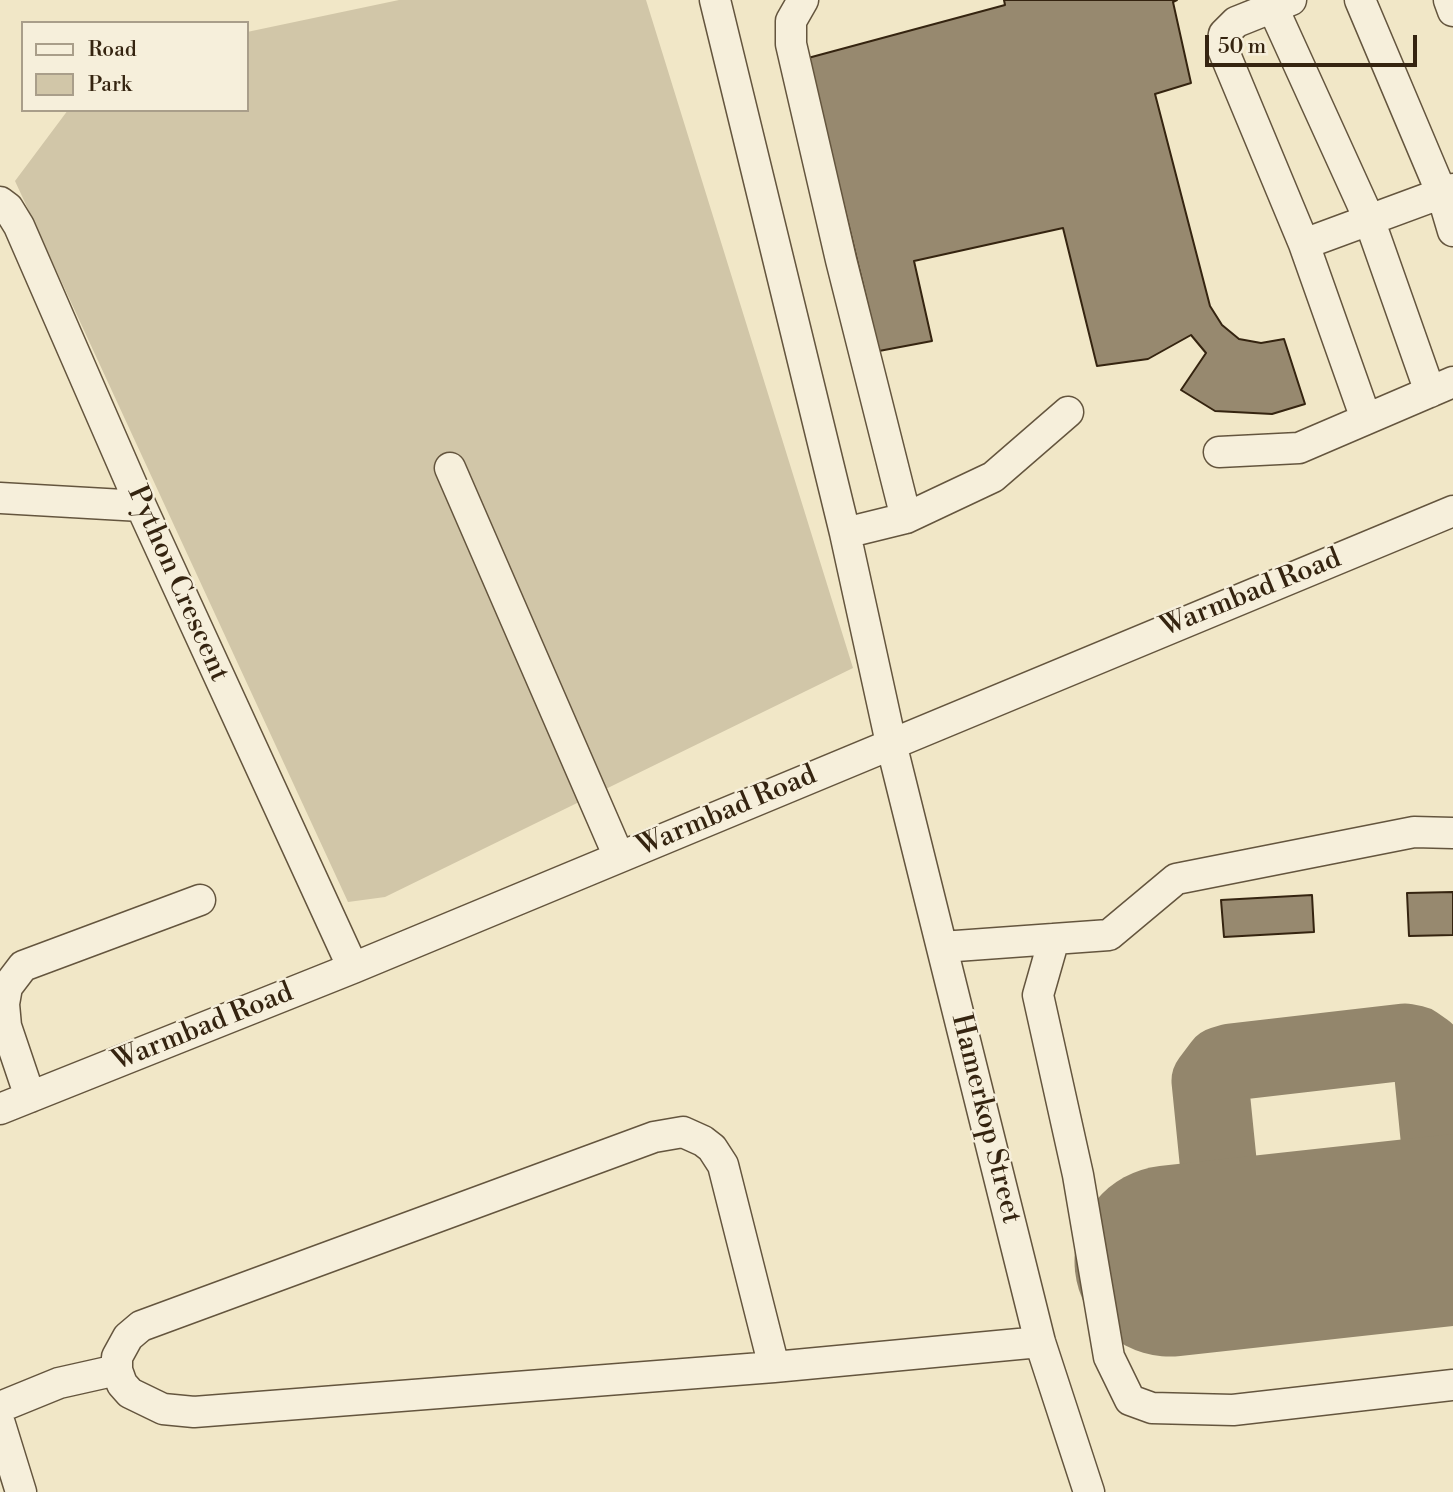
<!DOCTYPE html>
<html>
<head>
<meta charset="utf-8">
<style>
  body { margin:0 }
  #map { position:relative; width:1453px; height:1492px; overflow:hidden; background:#f1e7c7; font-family:"Libre Bodoni",serif }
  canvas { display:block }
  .legend { position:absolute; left:21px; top:21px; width:228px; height:91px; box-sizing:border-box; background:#f6efdb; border:2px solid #a99e8a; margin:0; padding:9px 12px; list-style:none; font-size:21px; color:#352410 }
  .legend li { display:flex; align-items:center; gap:14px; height:35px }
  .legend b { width:35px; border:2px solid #a99e8a }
  .scale { position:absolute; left:1205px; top:35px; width:212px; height:32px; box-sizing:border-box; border:4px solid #352410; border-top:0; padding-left:9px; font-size:21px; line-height:24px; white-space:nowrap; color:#352410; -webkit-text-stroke:5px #f6efdb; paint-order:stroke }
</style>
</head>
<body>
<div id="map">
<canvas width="1453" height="1492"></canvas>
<ul class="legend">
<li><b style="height:9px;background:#f6efdb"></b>Road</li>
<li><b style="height:19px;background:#d1c6a8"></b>Park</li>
</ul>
<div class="scale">50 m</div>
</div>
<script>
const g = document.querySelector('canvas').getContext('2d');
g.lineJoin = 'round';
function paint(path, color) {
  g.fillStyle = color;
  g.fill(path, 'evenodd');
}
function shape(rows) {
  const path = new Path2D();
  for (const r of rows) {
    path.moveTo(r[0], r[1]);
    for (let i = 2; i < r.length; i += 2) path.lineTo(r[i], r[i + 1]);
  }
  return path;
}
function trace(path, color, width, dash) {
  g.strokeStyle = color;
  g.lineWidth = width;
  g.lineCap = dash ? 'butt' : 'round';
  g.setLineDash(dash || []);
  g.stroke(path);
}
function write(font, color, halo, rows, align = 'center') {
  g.font = font + ' "Libre Bodoni",serif';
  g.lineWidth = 5;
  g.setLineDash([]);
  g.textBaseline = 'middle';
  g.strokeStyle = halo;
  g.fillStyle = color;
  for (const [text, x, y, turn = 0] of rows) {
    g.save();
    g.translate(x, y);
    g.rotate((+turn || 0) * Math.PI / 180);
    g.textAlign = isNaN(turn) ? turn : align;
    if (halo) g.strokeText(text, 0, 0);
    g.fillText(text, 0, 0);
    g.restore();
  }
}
paint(shape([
  [399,0,646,0,853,668,385,897,348,902,15,181,68,110,247,110,247,32]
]), '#d1c6a8');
trace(shape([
  [1259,1251,1244,1246,1235,1240,1227,1231,1224,1220,1210,1081,1222,1065,1232,1062,1405,1042,1415,1044,1425,1051,1430,1059,1433,1077,1445,1198,1448,1210,1453,1219]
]), '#93866c', 77);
trace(shape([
  [1170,1261,1453,1230]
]), '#93866c', 191);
const building = shape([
  [1004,0,1177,0,1173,2,1191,83,1155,94,1210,306,1222,325,1239,339,1261,343,1284,339,1305,404,1272,414,1215,411,1181,390,1206,353,1191,335,1148,359,1097,366,1063,228,914,261,932,341,879,351,808,58,1005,5,1004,0],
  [1453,892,1453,935,1409,936,1407,893,1453,892],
  [1312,895,1314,932,1224,937,1221,900,1312,895]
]);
paint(building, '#97896f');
trace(building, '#352410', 2);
const minor = shape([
  [715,0,845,533,891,743,1040,1342,1089,1492],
  [803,0,791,21,791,44,841,260,906,518],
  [1291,0,1236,22,1224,34,1222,47,1304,244,1453,189],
  [1360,0,1442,194,1453,231],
  [1449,0,1453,11],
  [1273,8,1369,219,1430,392],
  [0,202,8,208,19,226,141,506,353,968],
  [1304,244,1366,419],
  [1219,452,1299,448,1453,382],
  [450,468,619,857],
  [0,498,141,506],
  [845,533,906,518,993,477,1068,412],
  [1054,939,1038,995,1078,1175,1109,1357,1130,1400,1152,1408,1233,1410,1453,1385],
  [942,947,1109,935,1176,879,1414,832,1453,833],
  [30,1097,6,1026,4,1004,7,987,23,966,200,900],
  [0,1109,353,968,1453,511],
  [774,1367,723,1165,712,1148,703,1141,683,1132,654,1137,141,1326,128,1337,117,1357,117,1370,122,1384,130,1393,163,1409,194,1412,774,1367,1040,1342],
  [0,1407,59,1383,117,1370],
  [0,1424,21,1492]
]);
trace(minor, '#64553e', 33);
trace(minor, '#f6efdb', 30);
write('28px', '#352410', '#f6efdb', [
  ["Python Crescent",177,584,66],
  ["Warmbad Road",1251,594,-22],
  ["Warmbad Road",727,812,-23],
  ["Warmbad Road",203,1028,-22],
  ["Hamerkop Street",985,1119,76]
]);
</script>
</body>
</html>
